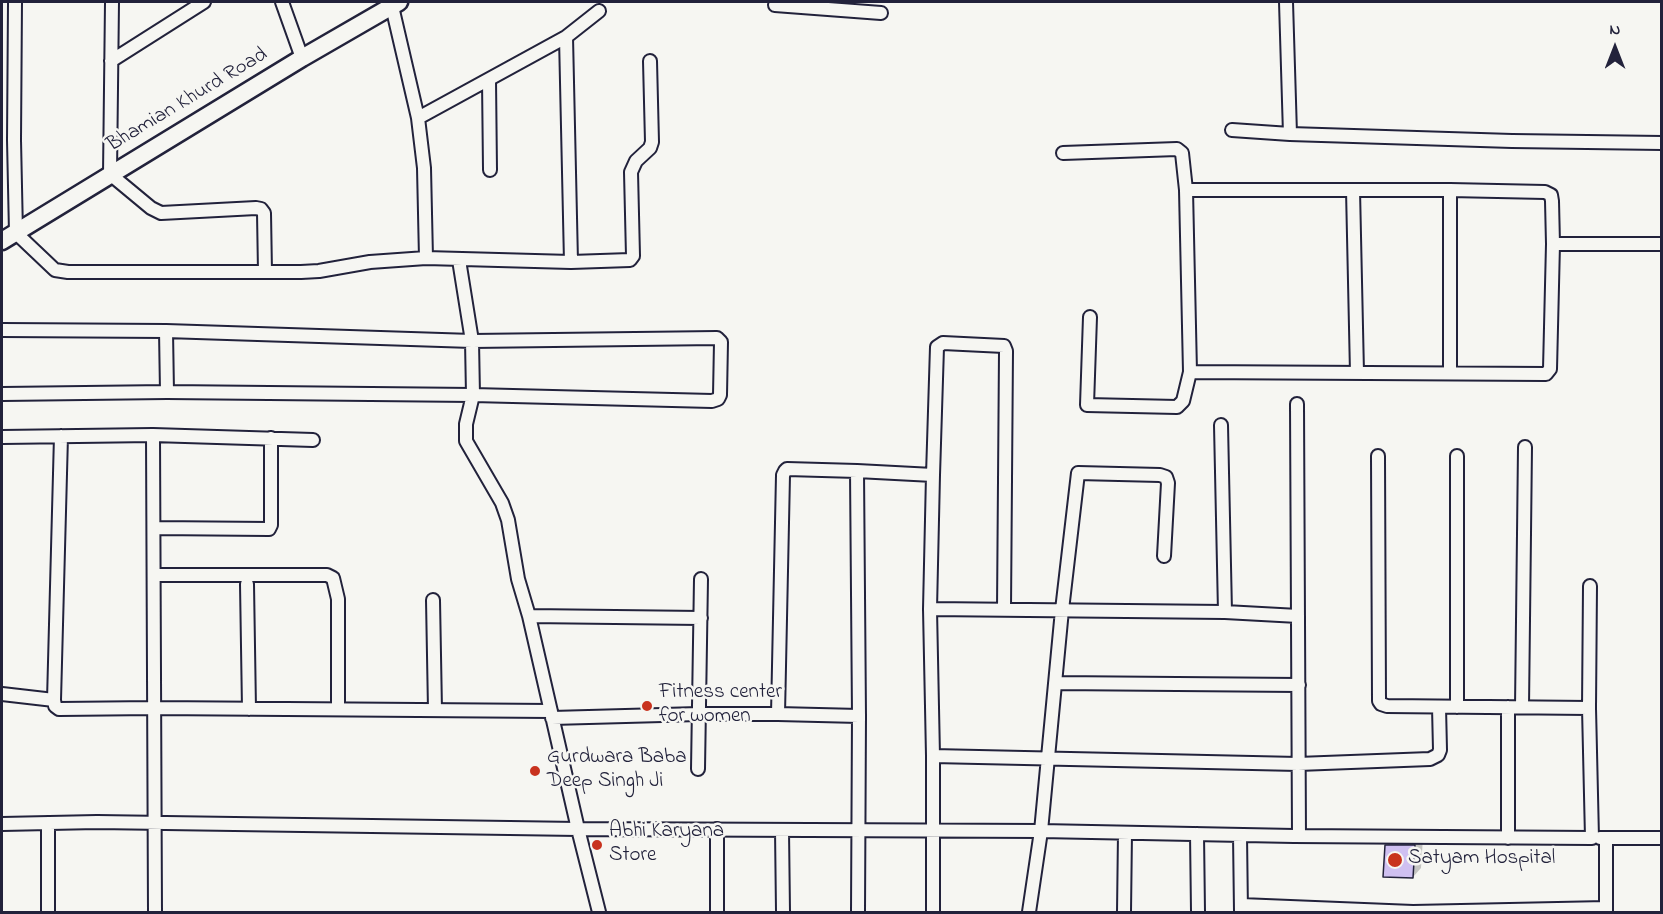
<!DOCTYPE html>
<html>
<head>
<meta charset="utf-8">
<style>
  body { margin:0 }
  #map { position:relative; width:1663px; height:914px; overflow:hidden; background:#f6f6f2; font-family:"Indie Flower",sans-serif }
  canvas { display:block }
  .frame { position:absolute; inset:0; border:3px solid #22223b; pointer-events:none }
  .north { position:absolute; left:1585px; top:18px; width:60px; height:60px; -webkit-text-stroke:4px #f6f6f2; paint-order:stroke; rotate:0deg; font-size:16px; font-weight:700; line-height:24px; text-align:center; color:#22223b }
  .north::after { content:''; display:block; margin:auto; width:21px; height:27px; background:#22223b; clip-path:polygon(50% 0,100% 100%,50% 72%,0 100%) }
</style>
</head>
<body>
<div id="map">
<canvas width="1663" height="914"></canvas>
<div class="frame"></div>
<div class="north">N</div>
</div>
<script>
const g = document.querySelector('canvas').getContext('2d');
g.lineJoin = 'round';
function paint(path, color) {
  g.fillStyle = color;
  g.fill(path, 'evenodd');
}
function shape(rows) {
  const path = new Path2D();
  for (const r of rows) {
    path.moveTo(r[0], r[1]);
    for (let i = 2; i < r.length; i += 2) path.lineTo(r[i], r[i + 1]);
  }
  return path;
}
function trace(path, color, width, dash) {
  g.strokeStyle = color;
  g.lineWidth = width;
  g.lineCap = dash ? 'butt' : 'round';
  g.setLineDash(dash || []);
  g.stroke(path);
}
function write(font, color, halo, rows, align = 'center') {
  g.font = font + ' "Indie Flower",sans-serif';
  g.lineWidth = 5;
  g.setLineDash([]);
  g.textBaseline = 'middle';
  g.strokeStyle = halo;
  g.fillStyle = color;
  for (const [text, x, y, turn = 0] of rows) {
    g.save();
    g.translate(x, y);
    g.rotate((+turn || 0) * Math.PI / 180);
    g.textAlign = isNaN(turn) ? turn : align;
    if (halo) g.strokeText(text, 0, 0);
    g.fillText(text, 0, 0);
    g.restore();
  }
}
paint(shape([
  [1395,837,1423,837,1421,868,1413,877,1386,846]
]), '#0003');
const building = shape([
  [1385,845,1415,845,1413,878,1383,877,1385,845]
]);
paint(building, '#cfc0f1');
trace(building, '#22223b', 1.5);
const street = shape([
  [15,2,14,140,16,233,55,270,68,272,301,272,319,271,370,262,426,258,571,262,630,260,633,256,631,172,636,161,650,148,652,142,650,61],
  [112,2,110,174,151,208,161,213,256,208,261,209,264,213,265,272],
  [282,2,302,58],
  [391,2,418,118,424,168,426,258],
  [775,5,881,13],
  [566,37,571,262],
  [111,61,204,2],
  [489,80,490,170],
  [418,118,566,37,599,11],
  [1232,130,1290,134,1286,2],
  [1290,134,1512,141,1662,143],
  [1063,153,1177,149,1182,153,1186,190,1190,372,1546,374,1550,369,1553,244],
  [1186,190,1450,190,1545,192,1551,195,1552,201,1553,244,1662,244],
  [1353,190,1357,373],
  [1450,190,1450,373],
  [459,260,472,341,473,395,466,424,466,441,502,503,508,520,518,579,529,616],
  [1090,317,1087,405,1177,407,1183,401,1190,372],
  [2,330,166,331,472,341,717,338,721,342,720,395,718,399,712,401,473,395,167,392,2,394],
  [166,331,167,392],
  [1297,404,1299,836],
  [1221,425,1225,612],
  [153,435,155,912],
  [61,436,54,700,55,706,59,709,154,708,551,711],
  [2,437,153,435,313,440],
  [1457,456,1457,707],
  [857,471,933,475,930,609,933,756,1298,764,1430,759,1438,755,1440,750,1439,707],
  [933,475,937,347,943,343,1004,346,1006,351,1004,609],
  [154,528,269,529,271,525,271,438],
  [154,575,327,575,333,578,338,599,338,709],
  [247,584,249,709],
  [433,600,435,710],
  [930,609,1225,612,1298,616],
  [1055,683,1299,685],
  [2,694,54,700],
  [1508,707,1508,838],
  [1522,707,1525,447],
  [1589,708,1590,586],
  [552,718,699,714,778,714],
  [698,769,701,579],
  [2,824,97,822,578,829,1041,831,1294,836,1592,838,1589,708,1387,706,1381,704,1379,701,1378,456],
  [717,829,717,912],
  [782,830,783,912],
  [1197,834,1198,912],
  [1240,835,1241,912],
  [1600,838,1662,838],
  [1241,905,1413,912,1606,908],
  [48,912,48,823],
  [599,912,578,829,529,616,701,618],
  [858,912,859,716,857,471,787,469,785,471,783,475,778,714,859,716],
  [933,912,933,756],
  [1029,912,1041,831,1062,610,1078,473,1160,475,1166,477,1168,483,1164,556],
  [1124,912,1125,833],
  [1606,912,1606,838]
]);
const secondary = shape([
  [2,241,302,58,399,2]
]);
trace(street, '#22223b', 16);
trace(secondary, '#22223b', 21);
trace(street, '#f6f6f2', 12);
trace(secondary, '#f6f6f2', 16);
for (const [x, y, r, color] of [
  [647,706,6,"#c8321e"],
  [535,771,6,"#c8321e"],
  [597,845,6,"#c8321e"],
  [1395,860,8,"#c8321e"]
]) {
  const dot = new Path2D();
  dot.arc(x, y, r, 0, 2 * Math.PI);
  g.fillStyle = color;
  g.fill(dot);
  trace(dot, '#f6f6f2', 2);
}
write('21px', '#22223b', '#f6f6f2', [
  ["Bhamian Khurd Road",188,101,-31]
]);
write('21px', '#22223b', '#f6f6f2', [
  ["Fitness center",659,694],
  ["for women",659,718],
  ["Gurdwara Baba",547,759],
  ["Deep Singh Ji",547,783],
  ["Abhi Karyana",609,833],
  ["Store",609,857],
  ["Satyam Hospital",1408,860]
], 'left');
</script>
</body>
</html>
